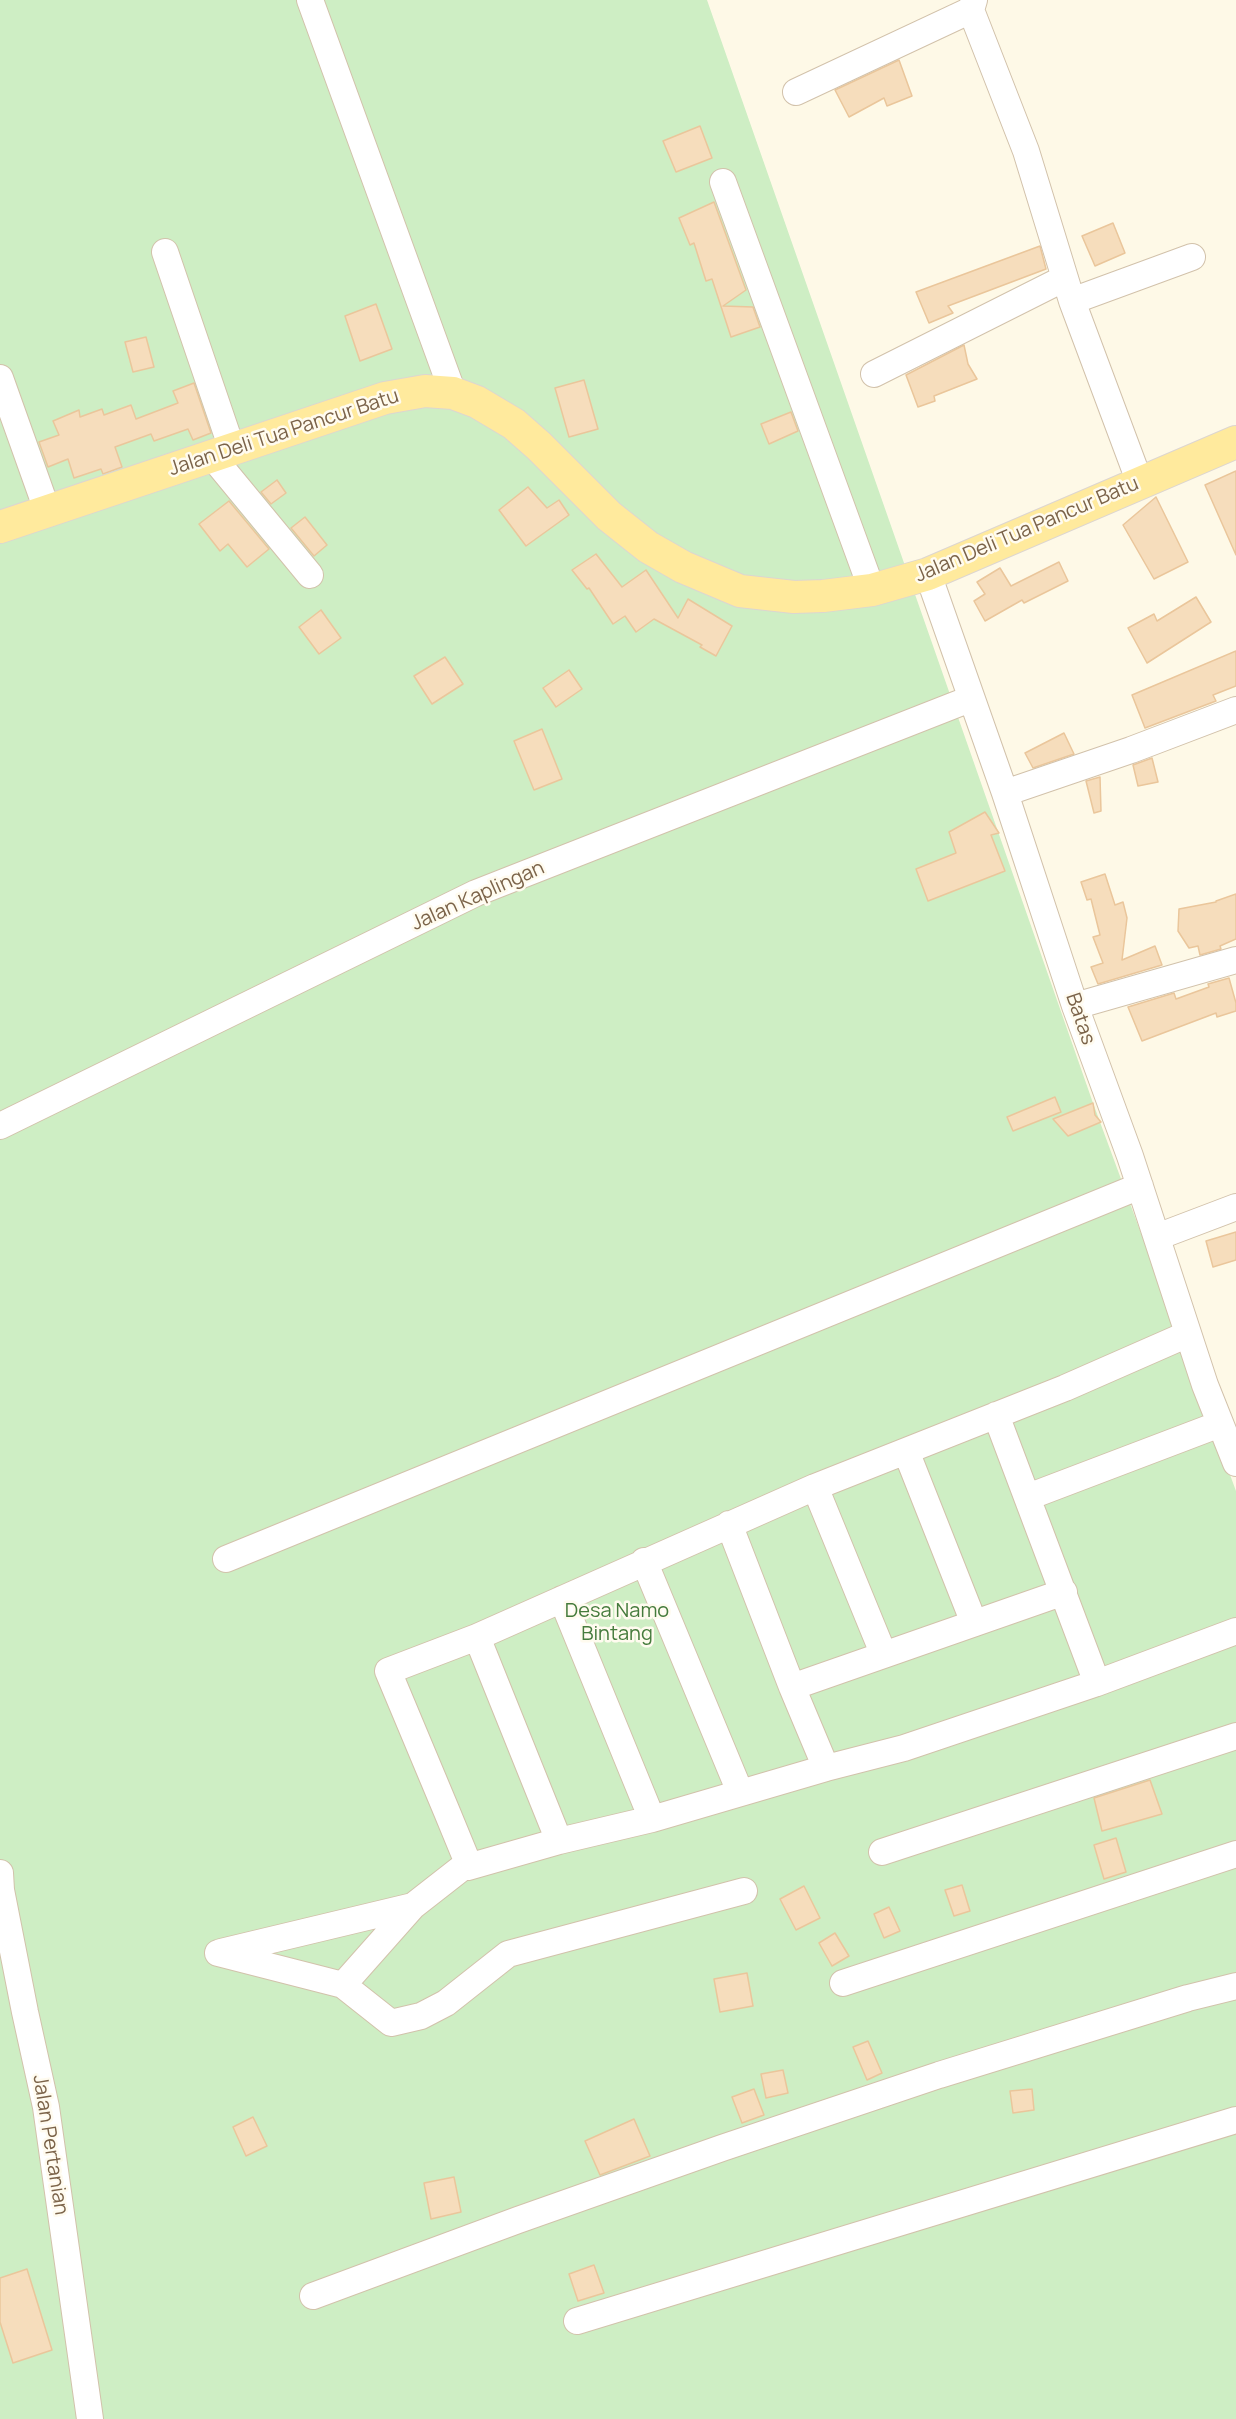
<!DOCTYPE html>
<html>
<head>
<meta charset="utf-8">
<style>
  body { margin:0 }
  canvas { display:block; background:#fef9e7 }
</style>
</head>
<body>
<canvas width="1236" height="2419"></canvas>
<script>
const g = document.querySelector('canvas').getContext('2d');
g.lineJoin = 'round';
function paint(path, color) {
  g.fillStyle = color;
  g.fill(path, 'evenodd');
}
function shape(rows) {
  const path = new Path2D();
  for (const r of rows) {
    path.moveTo(r[0], r[1]);
    for (let i = 2; i < r.length; i += 2) path.lineTo(r[i], r[i + 1]);
  }
  return path;
}
function trace(path, color, width, dash) {
  g.strokeStyle = color;
  g.lineWidth = width;
  g.lineCap = dash ? 'butt' : 'round';
  g.setLineDash(dash || []);
  g.stroke(path);
}
function write(font, color, halo, rows, align = 'center') {
  g.font = font + ' Manrope,sans-serif';
  g.lineWidth = 5;
  g.setLineDash([]);
  g.textBaseline = 'middle';
  g.strokeStyle = halo;
  g.fillStyle = color;
  for (const [text, x, y, turn = 0] of rows) {
    g.save();
    g.translate(x, y);
    g.rotate((+turn || 0) * Math.PI / 180);
    g.textAlign = isNaN(turn) ? turn : align;
    if (halo) g.strokeText(text, 0, 0);
    g.fillText(text, 0, 0);
    g.restore();
  }
}
paint(shape([
  [0,0,707,0,1093,1103,1236,1491,1236,2419,0,2419]
]), '#ceeec4');
const building = shape([
  [899,60,912,96,887,106,884,98,849,117,835,90,899,60],
  [700,126,712,158,676,172,663,141,700,126],
  [714,202,746,290,723,306,753,307,760,327,731,337,712,279,706,281,694,243,690,245,679,218,714,202],
  [1113,223,1125,253,1095,266,1082,236,1113,223],
  [1040,246,1046,269,948,306,953,313,929,323,916,292,1040,246],
  [376,304,392,349,360,361,345,316,376,304],
  [146,337,154,367,133,372,125,342,146,337],
  [964,345,968,364,977,379,934,396,935,401,918,407,906,375,964,345],
  [584,380,598,429,569,437,555,388,584,380],
  [194,383,211,433,193,440,188,429,154,441,151,434,115,447,122,467,103,474,101,469,74,478,68,459,48,467,39,442,59,435,53,421,79,410,80,417,102,409,104,415,131,405,136,419,178,403,173,391,194,383],
  [791,412,798,431,769,444,761,424,791,412],
  [1236,471,1236,555,1205,485,1236,471],
  [277,480,286,493,271,504,261,492,277,480],
  [528,487,547,508,559,500,569,515,526,546,499,510,528,487],
  [1156,497,1188,562,1154,579,1123,525,1156,497],
  [229,501,269,549,247,567,228,544,220,551,199,524,229,501],
  [305,517,327,545,314,556,291,528,305,517],
  [596,554,622,587,646,570,678,618,688,599,732,626,716,656,700,647,702,645,654,619,636,632,625,616,613,624,589,588,587,589,572,570,596,554],
  [1059,562,1068,581,1024,603,1022,600,985,621,974,601,985,594,977,582,1000,568,1011,586,1059,562],
  [1196,597,1211,622,1147,663,1128,628,1154,614,1157,621,1196,597],
  [321,610,341,638,319,654,299,627,321,610],
  [1236,651,1236,686,1213,695,1216,701,1145,728,1132,695,1236,651],
  [445,657,463,684,432,704,414,676,445,657],
  [569,670,582,689,556,707,543,688,569,670],
  [542,729,562,779,534,790,514,741,542,729],
  [1064,733,1074,754,1033,768,1025,753,1064,733],
  [1152,758,1158,782,1138,786,1133,765,1152,758],
  [1100,777,1101,811,1094,813,1086,781,1100,777],
  [985,812,999,833,991,835,1005,871,928,901,916,869,956,853,949,832,985,812],
  [1105,874,1115,905,1123,902,1127,918,1122,960,1155,946,1162,965,1098,984,1091,967,1103,963,1093,937,1100,935,1091,899,1087,900,1081,882,1105,874],
  [1236,894,1236,939,1220,946,1221,949,1200,955,1198,946,1189,948,1178,931,1179,909,1216,902,1216,901,1236,894],
  [1229,978,1236,1003,1236,1011,1217,1017,1216,1013,1142,1041,1128,1007,1174,993,1176,999,1209,987,1208,984,1229,978],
  [1055,1097,1061,1112,1013,1131,1007,1117,1055,1097],
  [1093,1103,1095,1115,1101,1122,1068,1136,1053,1119,1093,1103],
  [1236,1232,1236,1260,1213,1267,1206,1241,1236,1232],
  [1150,1780,1162,1814,1102,1831,1094,1798,1150,1780],
  [1116,1838,1126,1872,1104,1879,1094,1845,1116,1838],
  [962,1885,970,1911,954,1916,945,1890,962,1885],
  [804,1886,820,1918,796,1930,780,1899,804,1886],
  [889,1907,900,1931,884,1938,874,1914,889,1907],
  [835,1933,849,1956,832,1966,819,1943,835,1933],
  [747,1973,753,2006,720,2012,714,1979,747,1973],
  [868,2041,882,2073,867,2080,853,2047,868,2041],
  [783,2070,788,2093,766,2098,761,2074,783,2070],
  [754,2089,764,2115,742,2123,732,2097,754,2089],
  [1032,2089,1034,2110,1013,2113,1010,2091,1032,2089],
  [253,2117,267,2146,246,2156,233,2127,253,2117],
  [634,2119,650,2156,600,2175,585,2141,634,2119],
  [454,2177,461,2212,431,2219,424,2183,454,2177],
  [594,2265,604,2293,578,2301,569,2274,594,2265],
  [27,2269,52,2350,13,2363,0,2322,0,2278,27,2269]
]);
paint(building, '#f6ddbc');
trace(building, '#eac69b', 1.5);
const minor = shape([
  [310,0,453,393],
  [974,0,971,10,1026,151,1072,301,1140,483],
  [796,92,971,10],
  [723,182,872,590],
  [165,252,232,449],
  [1072,301,1192,257],
  [874,374,1065,278],
  [0,378,47,510],
  [211,455,310,575],
  [928,574,1005,793,1075,1006,1130,1156,1205,1385,1236,1463],
  [1005,793,1131,750,1236,710],
  [1075,1006,1236,960],
  [0,1126,476,893,970,699],
  [1157,1237,1236,1207],
  [1188,1334,1065,1388,815,1487,477,1637,388,1671,447,1812,468,1863,468,1867,559,1841,652,1819,826,1768,904,1748,1097,1683,1236,1631],
  [996,1415,1097,1683],
  [906,1451,974,1623],
  [815,1487,883,1653],
  [1028,1497,1220,1424],
  [729,1524,792,1687,826,1768],
  [226,1559,1140,1186],
  [644,1561,740,1792],
  [562,1599,652,1819],
  [477,1637,559,1841],
  [792,1687,1064,1592],
  [882,1852,1236,1736],
  [0,1873,1,1890,25,2012,46,2107,90,2419],
  [221,1952,413,1906],
  [218,1953,343,1985,391,2023,421,2016,446,2003,508,1954,744,1891],
  [843,1983,1236,1854],
  [343,1985,413,1906,468,1863],
  [313,2296,518,2220,722,2148,939,2075,1188,1998,1236,1986],
  [577,2321,1236,2120]
]);
const major = shape([
  [0,527,385,398,425,391,453,393,477,402,514,424,539,446,609,516,648,547,683,567,740,591,794,597,823,596,872,590,928,574,1236,442]
]);
trace(minor, '#d2c2ab', 28);
trace(major, '#ddd6d0', 34);
trace(minor, '#fff', 26);
trace(major, '#ffea9d', 32);
write('20px', '#7b6349', '#fffbef', [
  ["Jalan Deli Tua Pancur Batu",284,433,-18],
  ["Jalan Deli Tua Pancur Batu",1027,530,-23],
  ["Jalan Kaplingan",478,896,-24],
  ["Batas",1080,1019,71],
  ["Jalan Pertanian",50,2145,81]
]);
write('20px', '#457b3c', '#fffbef', [
  ["Desa Namo",617,1611],
  ["Bintang",617,1634]
]);
</script>
</body>
</html>
